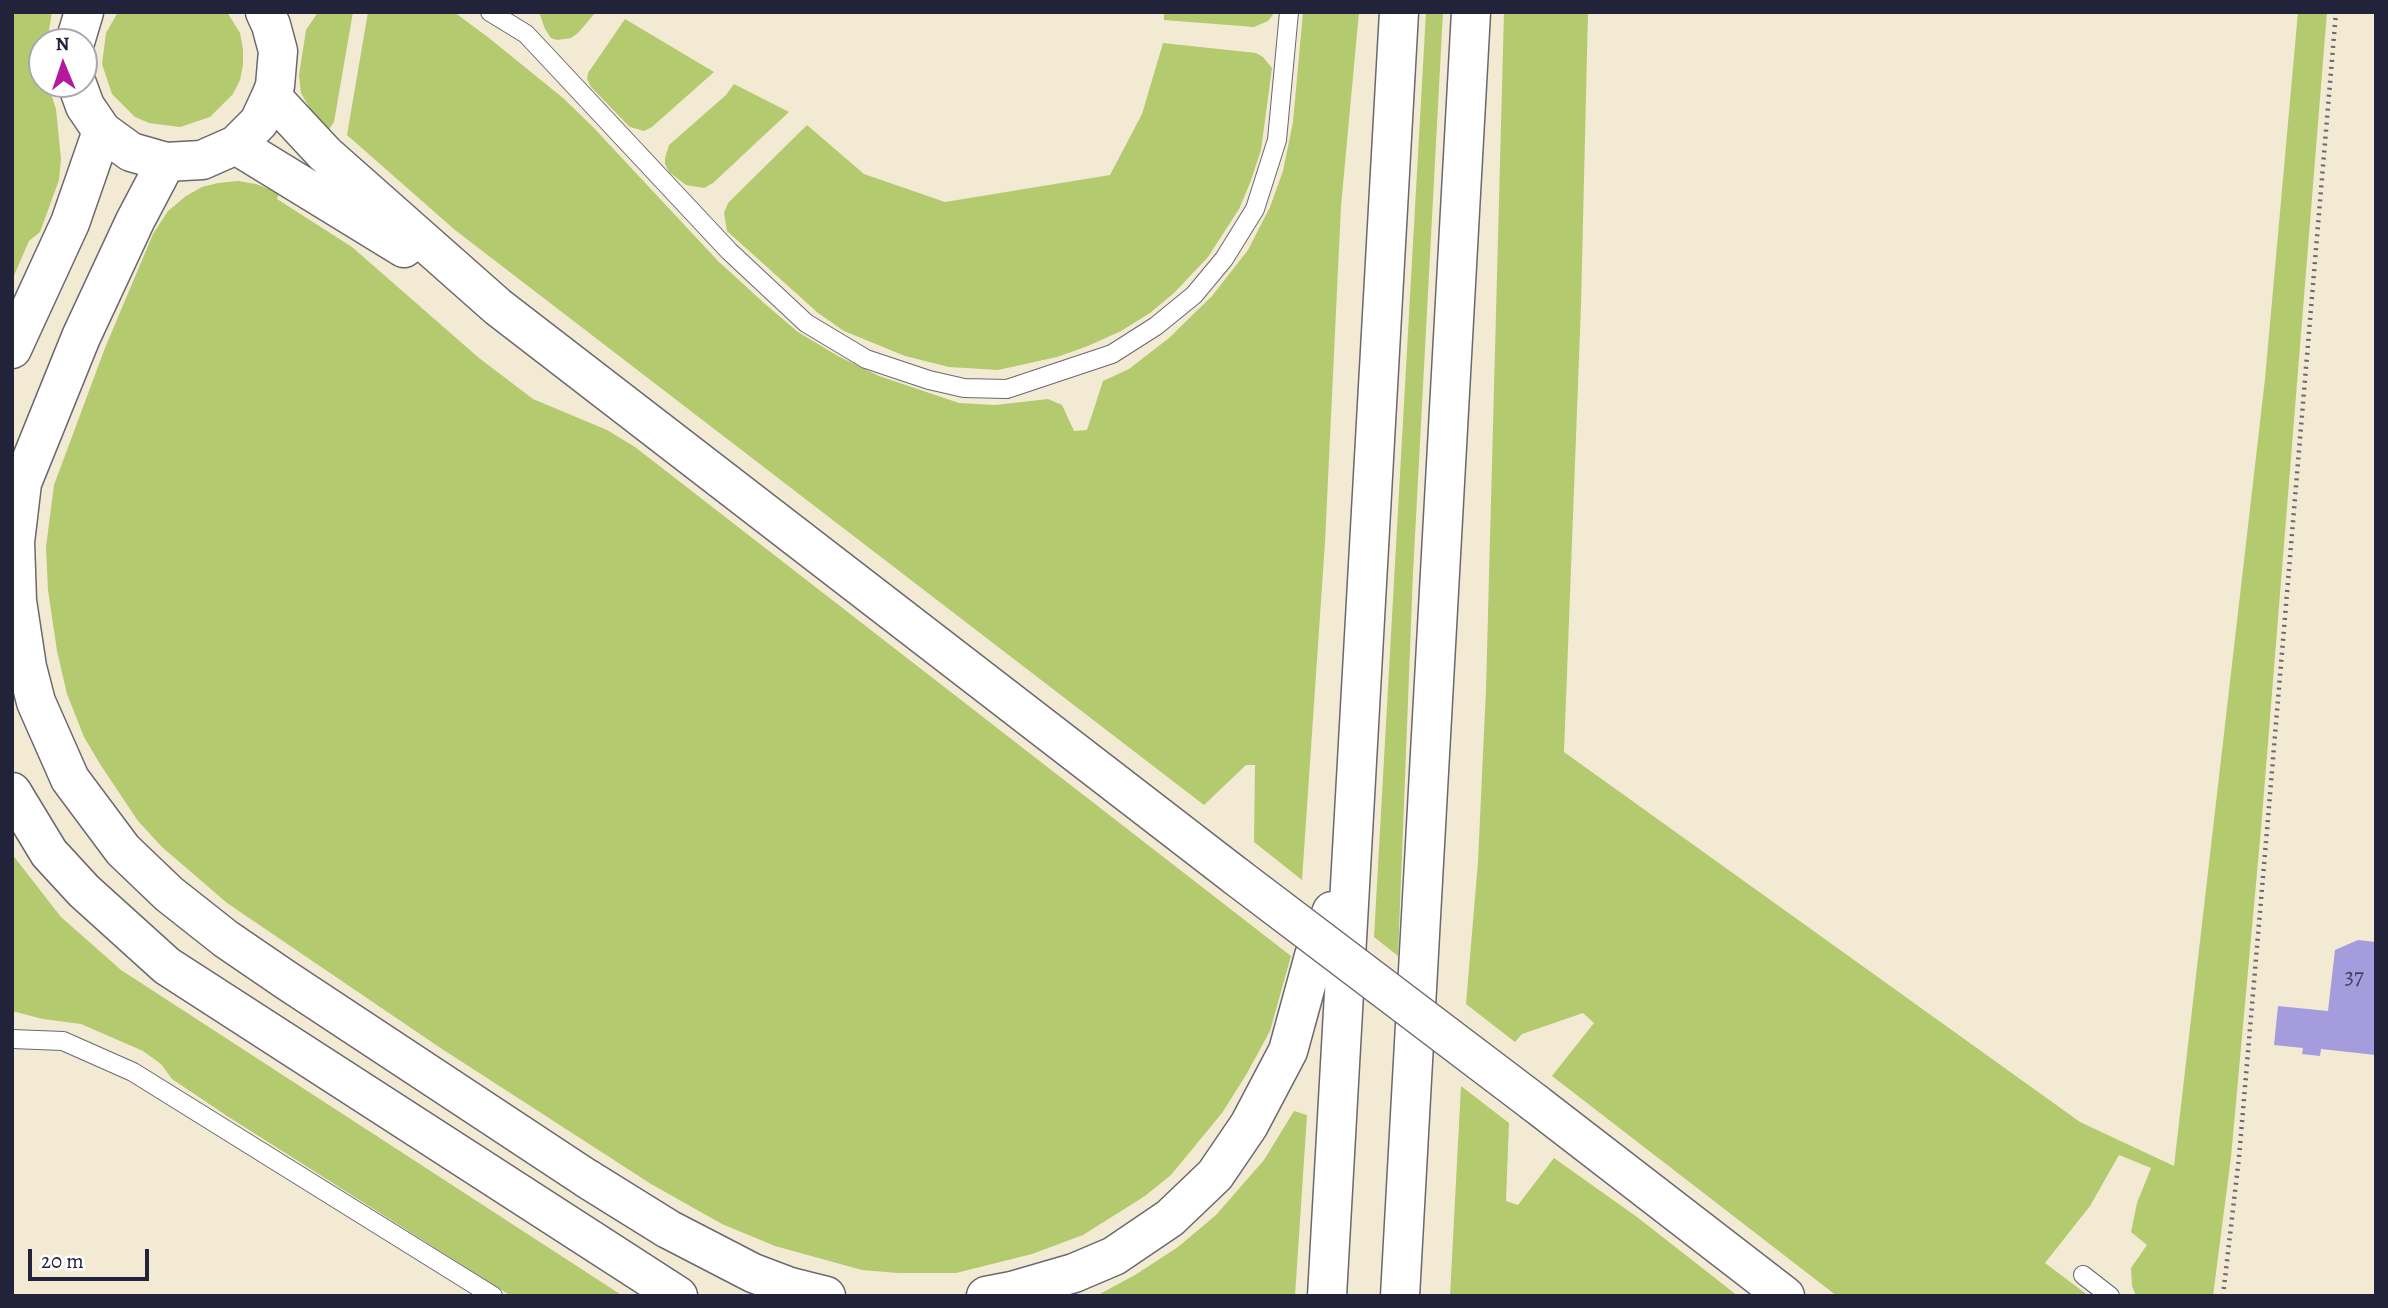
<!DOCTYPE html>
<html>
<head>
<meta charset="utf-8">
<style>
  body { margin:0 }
  #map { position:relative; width:2388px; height:1308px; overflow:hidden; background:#f3ead3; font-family:Alegreya,serif }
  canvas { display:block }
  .frame { position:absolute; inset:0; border:14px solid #22223b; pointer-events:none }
  .north { position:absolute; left:28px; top:28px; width:70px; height:70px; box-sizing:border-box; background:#fff; border:2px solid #a7a7b1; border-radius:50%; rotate:358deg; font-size:19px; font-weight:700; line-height:28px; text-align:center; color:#22223b }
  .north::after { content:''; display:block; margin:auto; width:24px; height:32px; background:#b5179e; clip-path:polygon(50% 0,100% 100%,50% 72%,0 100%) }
  .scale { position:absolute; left:28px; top:1249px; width:121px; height:32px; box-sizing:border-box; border:4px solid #22223b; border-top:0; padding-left:9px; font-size:21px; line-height:24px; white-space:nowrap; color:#22223b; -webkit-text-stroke:5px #fff; paint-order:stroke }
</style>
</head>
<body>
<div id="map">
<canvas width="2388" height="1308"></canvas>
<div class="frame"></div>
<div class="north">N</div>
<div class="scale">20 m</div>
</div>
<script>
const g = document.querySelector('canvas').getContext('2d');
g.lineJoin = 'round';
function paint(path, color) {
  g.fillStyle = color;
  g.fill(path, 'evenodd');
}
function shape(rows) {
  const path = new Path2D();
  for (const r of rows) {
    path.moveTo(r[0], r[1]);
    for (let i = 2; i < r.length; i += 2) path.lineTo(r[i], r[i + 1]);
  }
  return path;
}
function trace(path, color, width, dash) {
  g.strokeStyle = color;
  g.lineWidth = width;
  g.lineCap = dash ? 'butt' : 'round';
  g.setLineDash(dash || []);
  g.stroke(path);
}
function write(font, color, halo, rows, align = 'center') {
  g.font = font + ' Alegreya,serif';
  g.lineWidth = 7;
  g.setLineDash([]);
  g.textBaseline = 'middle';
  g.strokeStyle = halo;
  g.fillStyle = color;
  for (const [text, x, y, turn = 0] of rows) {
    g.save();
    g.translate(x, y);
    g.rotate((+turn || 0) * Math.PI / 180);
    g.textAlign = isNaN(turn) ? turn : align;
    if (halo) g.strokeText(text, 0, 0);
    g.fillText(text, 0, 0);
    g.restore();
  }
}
paint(shape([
  [12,12,52,12,47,42,42,42,42,84,48,84,56,109,61,159,59,180,40,232,29,241,12,280],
  [118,12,227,12,240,33,243,49,243,65,240,80,233,94,210,117,180,127,149,123,135,117,112,94,102,64,106,33],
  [318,12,353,12,334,122,325,135,301,93,299,75,306,30],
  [368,12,454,12,489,38,563,98,593,127,718,261,764,303,798,332,838,356,879,376,959,403,995,405,1048,399,1062,405,1074,431,1087,430,1103,381,1129,369,1169,338,1212,296,1248,250,1270,207,1283,171,1293,122,1303,12,1359,12,1341,206,1325,542,1302,880,1254,842,1255,765,1246,765,1204,805,455,230,347,135],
  [539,12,596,12,578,33,571,38,557,40,551,38,545,29],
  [1164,12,1275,12,1268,21,1254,27,1164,20],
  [1426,12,1443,12,1413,573,1398,956,1374,937],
  [1504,12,1588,12,1581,305,1564,752,2080,1122,2174,1166,2265,379,2298,12,2327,12,2261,829,2231,1157,2213,1296,2136,1296,2132,1286,2131,1268,2147,1245,2131,1232,2137,1203,2151,1168,2119,1155,2090,1206,2045,1263,2089,1296,1837,1296,1552,1076,1594,1023,1583,1013,1522,1034,1515,1042,1466,1004,1478,862,1486,689],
  [625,19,714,72,652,127,644,131,630,127,623,120,591,87,587,79,588,73],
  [1163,43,1256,53,1263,57,1272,68,1261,150,1250,183,1239,209,1208,257,1174,293,1150,313,1121,331,1088,346,1057,357,998,370,949,367,905,356,844,331,818,313,727,231,724,213,728,203,807,125,864,174,945,202,1110,175,1142,114],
  [734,84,789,112,713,183,704,188,686,185,669,172,665,164,665,158,669,145,726,95],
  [238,181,256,184,279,193,277,199,352,247,479,358,533,399,607,430,635,447,1291,956,1270,1031,1246,1075,1222,1113,1171,1175,1145,1196,1083,1235,1032,1254,956,1273,897,1273,862,1270,775,1246,722,1224,651,1184,439,1047,227,903,162,847,138,821,100,764,84,737,67,694,57,651,48,590,46,547,54,485,105,348,153,234,168,211,186,196,202,187,218,183],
  [12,854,61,917,121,970,623,1296,511,1296,227,1116,172,1079,161,1064,143,1051,81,1024,43,1019,12,1011],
  [1461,1086,1509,1123,1506,1201,1518,1205,1554,1158,1637,1217,1738,1296,1450,1296],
  [1294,1111,1307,1115,1295,1296,1096,1296,1135,1275,1178,1247,1216,1215,1264,1160]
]), '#b3ca6f');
paint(shape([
  [2358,940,2376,942,2376,1055,2321,1049,2320,1056,2302,1054,2303,1048,2274,1045,2278,1006,2328,1011,2335,950]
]), '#a59cdd');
const service = shape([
  [490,12,526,34,729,251,806,323,866,359,929,380,964,388,1007,389,1112,354,1156,326,1194,295,1224,259,1255,209,1277,140,1289,12],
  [12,1039,63,1041,133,1072,493,1296],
  [2083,1275,2110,1296]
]);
const secondary = shape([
  [75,42,84,12],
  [77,84,85,106,102,131,131,152,166,162,202,160,236,145,259,122,271,96,275,86,278,51,271,25,265,12],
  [271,96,325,154,498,307,1237,877],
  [236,145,404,248],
  [1535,1103,1785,1296]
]);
const primary = shape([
  [166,162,135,221,81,337,22,483,15,542,17,601,27,667,36,702,70,779,123,850,169,894,226,939,286,980,586,1178,668,1229,753,1273,790,1287,826,1296],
  [12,349,70,223,102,131],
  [12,792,49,853,84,891,167,966,678,1296],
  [986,1296,1012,1291,1074,1273,1114,1256,1170,1218,1215,1175,1249,1125,1288,1051,1314,956,1332,911],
  [1327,1296,1399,12],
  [1400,1296,1471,12]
]);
trace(service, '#6b6870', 20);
trace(secondary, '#6b6870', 41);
trace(primary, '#6b6870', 41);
trace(shape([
  [2223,1296,2239,1157,2267,830,2336,12]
]), '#6b6870', 4.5, [2, 5]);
trace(service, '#fff', 18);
trace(secondary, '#fff', 38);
trace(primary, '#fff', 38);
const secondaryBridge = shape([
  [1237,877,1535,1103]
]);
trace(secondaryBridge, '#6b6870', 41, []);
trace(secondaryBridge, '#fff', 38);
write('23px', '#434064', null, [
  ["37",2354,978]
]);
</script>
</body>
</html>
